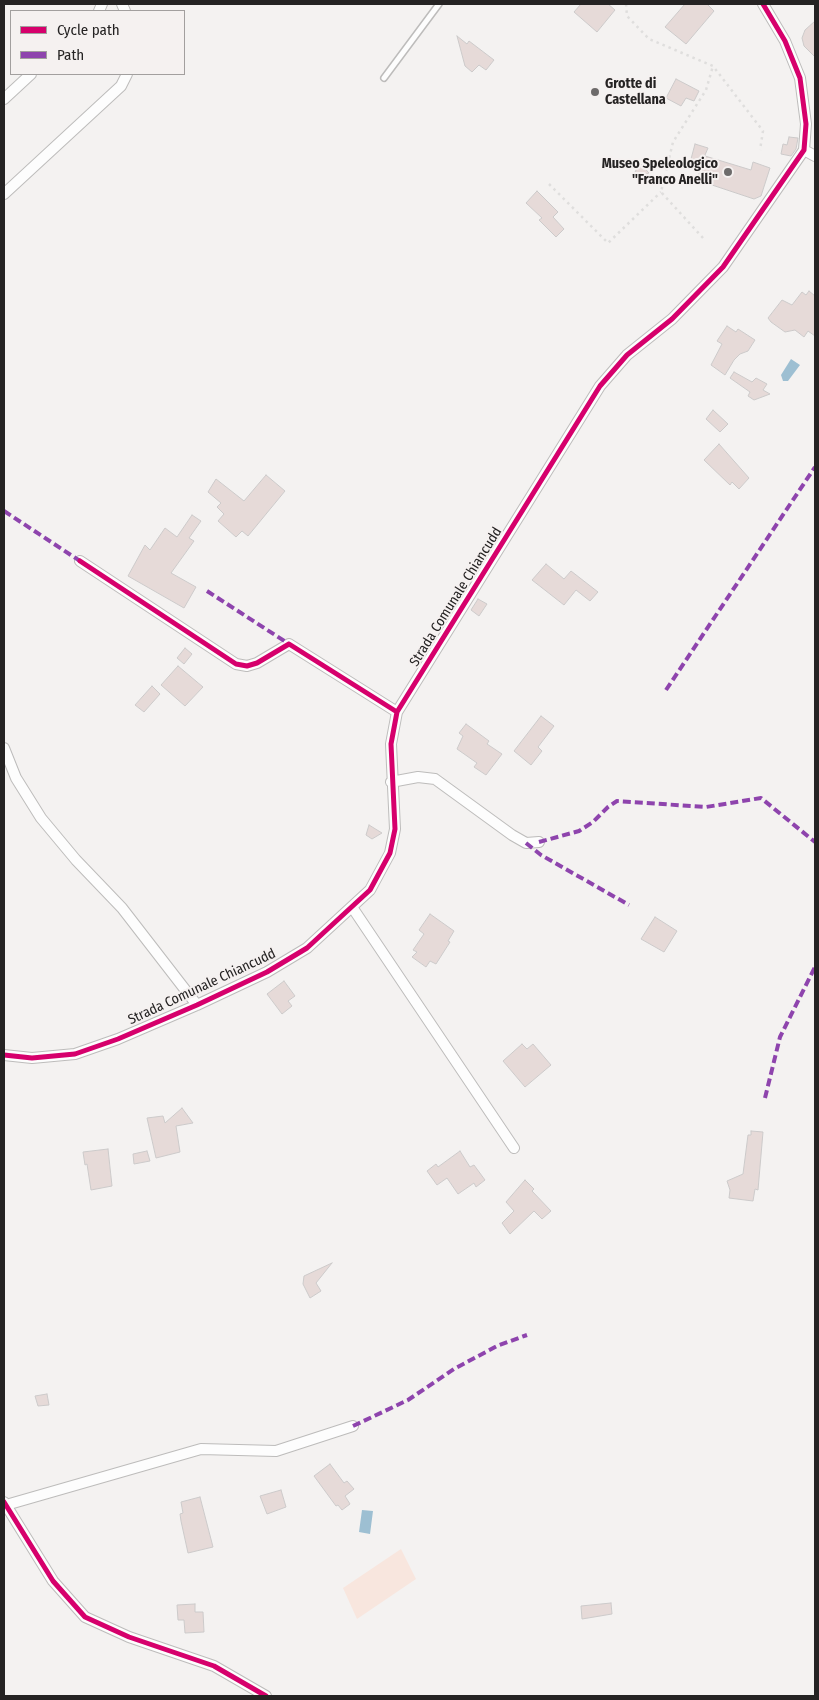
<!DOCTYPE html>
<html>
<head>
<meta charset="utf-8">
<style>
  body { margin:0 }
  #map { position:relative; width:819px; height:1700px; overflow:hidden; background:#f4f2f1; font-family:"Fira Sans Condensed",sans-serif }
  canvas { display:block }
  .frame { position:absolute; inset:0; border:5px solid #252323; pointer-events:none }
  .legend { position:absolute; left:10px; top:10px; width:175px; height:65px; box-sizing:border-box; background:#f5f1f0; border:1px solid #a29f9e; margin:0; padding:6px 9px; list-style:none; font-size:15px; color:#252323 }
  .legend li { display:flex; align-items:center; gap:10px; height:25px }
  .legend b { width:25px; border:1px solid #a29f9e }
</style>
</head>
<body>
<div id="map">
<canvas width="819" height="1700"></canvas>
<div class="frame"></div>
<ul class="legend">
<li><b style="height:6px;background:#d6006c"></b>Cycle path</li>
<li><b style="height:6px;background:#8e44ad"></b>Path</li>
</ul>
</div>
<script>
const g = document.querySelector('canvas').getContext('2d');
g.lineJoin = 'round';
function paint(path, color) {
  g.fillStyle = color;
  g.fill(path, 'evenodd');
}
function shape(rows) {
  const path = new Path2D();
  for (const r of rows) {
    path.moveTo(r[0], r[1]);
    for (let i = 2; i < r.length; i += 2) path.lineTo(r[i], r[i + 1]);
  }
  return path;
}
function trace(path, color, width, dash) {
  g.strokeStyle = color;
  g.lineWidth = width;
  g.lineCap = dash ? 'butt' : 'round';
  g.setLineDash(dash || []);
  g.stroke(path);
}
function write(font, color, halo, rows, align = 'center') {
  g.font = font + ' "Fira Sans Condensed",sans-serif';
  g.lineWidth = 4;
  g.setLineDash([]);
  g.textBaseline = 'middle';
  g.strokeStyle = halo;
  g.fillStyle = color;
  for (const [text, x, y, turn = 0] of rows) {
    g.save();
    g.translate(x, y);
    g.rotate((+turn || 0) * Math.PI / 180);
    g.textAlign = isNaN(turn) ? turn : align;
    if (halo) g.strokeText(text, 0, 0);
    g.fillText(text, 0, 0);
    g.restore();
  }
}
paint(shape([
  [401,1549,416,1579,357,1619,343,1588]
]), '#f8e6de');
paint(shape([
  [791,359,800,365,788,381,783,381,781,375],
  [362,1510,373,1511,370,1534,359,1532]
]), '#9dbfd2');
const building = shape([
  [581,4,608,4,615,10,597,32,574,12,581,4],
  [685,4,707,4,714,11,686,44,665,27,685,4],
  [815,21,815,57,804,46,802,38,805,30,815,21],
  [457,36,467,44,469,41,494,60,486,70,479,65,472,72,465,66,457,36],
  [676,79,699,91,694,101,686,98,681,106,666,98,676,79],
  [789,137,798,138,796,149,791,156,781,154,783,144,787,145,789,137],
  [695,144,708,148,702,162,691,159,695,144],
  [705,156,751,170,753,162,770,168,761,196,754,199,697,180,705,156],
  [640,163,649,173,639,178,635,172,640,163],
  [537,191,558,212,553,217,564,229,556,237,539,220,542,218,526,203,537,191],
  [809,291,815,296,815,336,808,331,804,337,795,330,785,332,771,322,768,318,782,300,792,305,802,292,806,295,809,291],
  [727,326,736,332,738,329,755,340,748,351,740,354,734,360,725,375,711,365,722,344,717,341,727,326],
  [734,372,752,382,756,378,767,384,763,390,770,394,754,400,748,396,750,392,730,378,734,372],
  [713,410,728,424,720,432,706,419,713,410],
  [719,444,749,478,739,489,732,482,730,485,704,460,719,444],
  [266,475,285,491,248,536,242,531,236,537,218,521,224,514,217,507,221,503,208,492,216,479,244,501,266,475],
  [192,515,201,521,189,538,194,541,171,573,196,587,184,608,128,576,145,545,150,550,165,528,177,537,192,515],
  [546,564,564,579,571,571,598,592,590,601,576,590,564,605,532,580,546,564],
  [478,599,487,604,479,616,471,610,478,599],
  [185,648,192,654,184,664,177,658,185,648],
  [178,666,203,687,185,706,161,685,178,666],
  [152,686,160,694,144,712,135,705,152,686],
  [541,716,554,726,538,747,542,751,531,765,514,751,541,716],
  [466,724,489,741,487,744,502,754,486,775,474,767,477,763,457,749,463,736,459,733,466,724],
  [369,825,382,833,372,839,366,835,369,825],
  [430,914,454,931,448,941,450,942,436,964,430,961,426,967,412,957,417,952,413,950,424,934,419,930,430,914],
  [655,917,677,931,664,952,641,939,655,917],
  [284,981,295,996,288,1001,292,1006,282,1014,267,994,284,981],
  [522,1044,527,1049,533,1044,551,1065,525,1087,503,1061,522,1044],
  [182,1108,193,1123,176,1126,180,1152,156,1158,147,1118,163,1116,165,1123,182,1108],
  [751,1131,763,1132,758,1190,755,1189,753,1201,729,1198,730,1190,727,1181,743,1174,748,1135,751,1135,751,1131],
  [108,1149,112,1186,91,1190,87,1164,85,1165,83,1152,108,1149],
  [147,1151,150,1161,134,1164,133,1154,147,1151],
  [460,1151,470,1167,474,1165,485,1180,476,1187,474,1183,458,1194,447,1178,437,1185,427,1171,436,1164,438,1167,460,1151],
  [525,1180,534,1189,532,1191,551,1211,542,1219,534,1211,510,1234,502,1223,514,1211,506,1202,525,1180],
  [332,1263,316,1283,321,1291,310,1298,303,1284,304,1276,332,1263],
  [47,1394,49,1405,38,1406,35,1396,47,1394],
  [330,1464,344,1483,347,1481,354,1489,345,1496,350,1504,342,1510,338,1505,336,1506,314,1476,330,1464],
  [281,1490,286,1507,267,1514,260,1496,281,1490],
  [200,1497,213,1547,188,1553,181,1521,180,1514,183,1513,181,1502,200,1497],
  [611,1603,612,1614,582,1619,581,1606,611,1603],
  [195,1604,195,1612,203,1612,204,1632,185,1633,184,1620,178,1620,177,1605,195,1604]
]);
paint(building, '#e6dad8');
trace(building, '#cccaca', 1);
const lane = shape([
  [384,78,439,4]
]);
const street = shape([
  [122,4,125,11],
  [99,11,102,4],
  [4,99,31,74],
  [804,150,815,156],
  [4,194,121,86,127,74],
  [80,561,236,664,247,666,257,663,289,644,397,712],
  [4,748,16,778,41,818,76,860,122,908,197,1005],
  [391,782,418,777,435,779,512,835,526,843,539,842],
  [352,907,514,1148],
  [4,1055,32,1058,75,1054,118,1039,197,1005,267,972,307,948,370,890,390,853,395,829,391,744,397,712,600,386,627,355,672,319,723,267,804,150,806,124,800,78,785,41,763,4],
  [4,1502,53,1581,85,1617,129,1637,214,1666,266,1696],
  [6,1505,201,1449,276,1451,353,1426]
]);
trace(lane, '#bdbcbb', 8);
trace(street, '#bdbcbb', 12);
trace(shape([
  [626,4,627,16,649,39,713,66,763,131,760,150],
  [549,184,608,243,661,192],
  [703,238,661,192,673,142,706,90,713,66]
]), '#dfdedd', 2.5, [2.5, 4]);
trace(lane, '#fdfdfd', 5);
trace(street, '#fdfdfd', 10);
trace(shape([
  [4,511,80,561],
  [207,591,289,644],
  [666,690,815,467],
  [539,842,579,831,593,822,608,807,617,801,706,807,761,798,815,842],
  [526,843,541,855,629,905],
  [765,1098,780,1037,815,967],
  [353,1426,408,1400,454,1369,497,1346,527,1335]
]), '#8e44ad', 4, [8, 4]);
trace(shape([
  [80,561,236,664,247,666,257,663,289,644,397,712],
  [4,1055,32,1058,75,1054,118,1039,197,1005,267,972,307,948,370,890,390,853,395,829,391,744,397,712,600,386,627,355,672,319,723,267,804,150,806,124,800,78,785,41,763,4],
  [4,1502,53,1581,85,1617,129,1637,214,1666,266,1696]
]), '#d6006c', 5);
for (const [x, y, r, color] of [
  [595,92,5,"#6d6b6b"],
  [728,172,5,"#6d6b6b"]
]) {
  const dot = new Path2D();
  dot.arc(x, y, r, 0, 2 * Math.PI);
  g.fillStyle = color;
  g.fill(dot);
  trace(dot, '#f5f1f0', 2);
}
write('bold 14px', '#252323', '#f5f1f0', [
  ["Grotte di",605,84],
  ["Castellana",605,100],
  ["Museo Speleologico",718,164,"right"],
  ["\"Franco Anelli\"",718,180,"right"]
], 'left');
write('14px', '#252323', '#f5f1f0', [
  ["Strada Comunale Chiancudd",456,597,-58],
  ["Strada Comunale Chiancudd",202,987,-25]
]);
</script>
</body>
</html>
